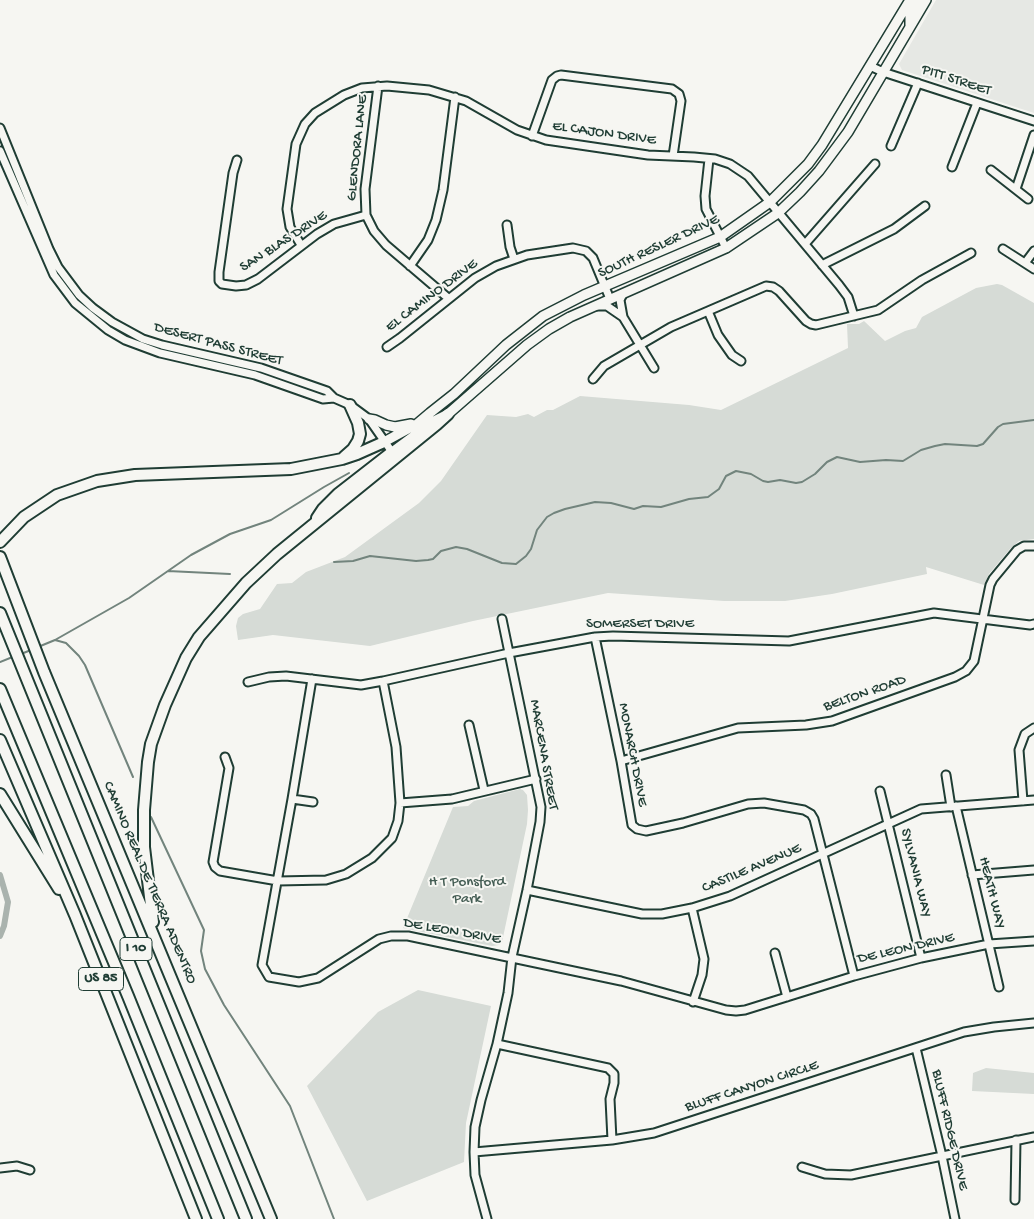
<!DOCTYPE html>
<html>
<head>
<meta charset="utf-8">
<style>
  body { margin:0 }
  canvas { display:block; background:#f6f6f2 }
</style>
</head>
<body>
<canvas width="1034" height="1219"></canvas>
<script>
const g = document.querySelector('canvas').getContext('2d');
g.lineJoin = 'round';
function paint(path, color) {
  g.fillStyle = color;
  g.fill(path, 'evenodd');
}
function shape(rows) {
  const path = new Path2D();
  for (const r of rows) {
    path.moveTo(r[0], r[1]);
    for (let i = 2; i < r.length; i += 2) path.lineTo(r[i], r[i + 1]);
  }
  return path;
}
function trace(path, color, width, dash) {
  g.strokeStyle = color;
  g.lineWidth = width;
  g.lineCap = dash ? 'butt' : 'round';
  g.setLineDash(dash || []);
  g.stroke(path);
}
function write(font, color, halo, rows, align = 'center') {
  g.font = font + ' "Gochi Hand",sans-serif';
  g.lineWidth = 4;
  g.setLineDash([]);
  g.textBaseline = 'middle';
  g.strokeStyle = halo;
  g.fillStyle = color;
  for (const [text, x, y, turn = 0] of rows) {
    g.save();
    g.translate(x, y);
    g.rotate((+turn || 0) * Math.PI / 180);
    g.textAlign = isNaN(turn) ? turn : align;
    if (halo) g.strokeText(text, 0, 0);
    g.fillText(text, 0, 0);
    g.restore();
  }
}
paint(shape([
  [936,0,1034,0,1034,113,902,70,899,64]
]), '#e6e8e4');
paint(shape([
  [997,284,1002,285,1034,303,1034,539,1019,541,1010,549,989,574,984,585,926,567,927,574,832,594,785,601,724,601,608,593,473,621,370,646,273,635,238,640,236,626,238,618,243,614,260,609,277,584,292,583,306,572,345,557,419,503,441,481,487,415,516,417,528,414,534,417,547,410,553,410,580,396,689,405,721,410,848,348,847,324,859,324,864,321,885,341,905,331,916,328,922,317,976,288],
  [520,789,523,790,527,795,528,810,527,824,502,942,499,945,492,946,403,928,453,807,468,806,474,801],
  [418,990,491,1006,466,1123,464,1162,367,1201,307,1086,378,1012],
  [986,1068,1034,1073,1034,1094,972,1091,973,1073]
]), '#d6dbd6');
trace(shape([
  [334,562,353,561,370,556,416,561,428,560,433,559,441,551,456,547,467,549,502,563,516,564,526,556,531,549,537,530,547,517,554,513,565,509,595,502,611,503,634,509,643,506,661,507,689,499,708,497,719,489,726,476,736,471,751,474,763,481,768,482,780,480,796,483,802,482,815,474,827,462,837,457,860,462,886,460,903,461,921,450,935,446,945,444,977,446,983,444,998,427,1003,424,1034,420],
  [168,571,230,574],
  [55,640,66,643,79,656,85,665,133,777],
  [38,647,55,640,129,598,191,555,230,534,271,520,324,487,349,473],
  [21,654,31,650],
  [0,662,15,656],
  [151,817,204,930,201,951,205,969,224,1005,290,1106,334,1219]
]), '#72847d', 2);
trace(shape([
  [0,875,8,902,4,926,0,936]
]), '#aab3ae', 6);
const minor = shape([
  [870,66,883,72,1034,121],
  [378,86,365,189,366,215,374,231,386,245,448,298],
  [0,128,49,249,58,267,79,295,93,308,112,322,143,339,162,345,261,368,327,391,334,398,350,405,369,419,392,452],
  [532,136,552,80,557,76,561,75,672,89,679,94,681,101,673,156],
  [891,146,918,83],
  [0,151,54,275,75,303,108,330,125,340,160,353,255,375,323,399,334,398],
  [709,159,705,196,706,209,726,248],
  [237,160,233,173,219,272,219,281,222,284,236,286,246,285,258,279,317,234,334,224,366,215],
  [952,167,977,103],
  [991,170,1028,199],
  [1016,189,1034,135],
  [507,225,510,247,514,259],
  [805,244,875,164],
  [301,245,290,227,287,209,296,144,305,124,315,113,344,95,362,88,387,86,429,90,466,101,517,130,546,140,648,155,694,157,715,159,730,164,748,176,839,285,848,297,854,316],
  [1003,249,1034,269],
  [1025,263,1034,251],
  [822,265,894,229,925,206],
  [410,266,428,240,436,220,443,190,455,97],
  [623,294,620,300,623,317,654,368],
  [597,306,607,306,623,317],
  [708,311,718,335,732,355,741,361],
  [387,347,400,338,475,278,496,266,527,255,573,248,586,251,593,258,610,299],
  [593,379,604,366,671,327,766,286,773,287,779,291,806,321,811,324,816,325,878,310,922,280,971,253],
  [595,637,621,761,632,825,637,829,646,831,683,823,748,804,764,803,804,810,811,814,814,819,854,976],
  [312,679,292,799,262,965,269,977,299,982,318,978,379,939,391,936,408,936,621,981,726,1010,736,1011,745,1010,854,976,921,958,989,944,1034,941],
  [248,682,269,677,286,676,361,685,383,681,509,653,595,637,613,636,789,641,934,613,1030,625,1034,624],
  [469,725,484,790],
  [225,757,229,768,213,862,215,867,220,871,278,881,326,880,346,874,372,858,392,838,398,821,400,803,396,747,383,681],
  [621,761,738,728,806,725,832,721,955,677,966,671,974,661,990,585,993,579,1017,550,1024,546,1034,546],
  [946,775,951,807],
  [880,791,921,958],
  [292,799,313,802],
  [1023,801,1019,750,1025,734,1034,728],
  [400,803,452,799,536,779],
  [956,806,999,987],
  [972,875,1034,870],
  [527,890,642,914,662,914,692,908,730,896,921,809,1034,800],
  [692,908,704,959,702,975,693,1002],
  [775,953,787,997],
  [497,1044,608,1068,614,1074,614,1083,610,1099,612,1140],
  [916,1048,942,1156,955,1219],
  [474,1152,612,1140,654,1133,964,1032,994,1027,1034,1023],
  [802,1167,825,1174,851,1175,1034,1137],
  [0,1168,17,1166,30,1170],
  [1015,1200,1016,1140],
  [487,1219,475,1175,474,1152,475,1127,481,1100,497,1044,508,993,512,957,527,890,540,822,541,807,502,619]
]);
const major = shape([
  [910,26,910,14,918,0],
  [369,419,375,420,386,425,395,427,411,424],
  [384,442,417,424,430,413,454,394,506,345,543,316,584,295,720,237,770,202,808,164,822,145,910,0],
  [392,452,434,421,448,414,527,345,549,329,570,317,726,248,778,213,800,192,819,171,848,132,926,0]
]);
const highway = shape([
  [344,457,353,449,358,441,360,434,358,423,350,405],
  [317,518,323,509,338,494,392,452],
  [0,542,24,517,57,495,97,481,135,475,291,469,342,459,357,454,384,442],
  [0,557,44,672,271,1219],
  [0,613,246,1219],
  [0,689,128,996,218,1219],
  [0,740,75,915,196,1219],
  [0,794,59,889],
  [153,922,144,847,144,810,148,762,151,744,165,705,186,658,199,637,246,583,277,554,437,424,448,414]
]);
trace(minor, '#1f3d34', 11);
trace(major, '#1f3d34', 12);
trace(highway, '#1f3d34', 14);
trace(minor, '#f6f6f2', 7);
trace(major, '#f6f6f2', 9);
trace(highway, '#f6f6f2', 10);
for (const [x, y, w] of [
  [136,949,32],
  [101,979,45]
]) {
  const box = new Path2D();
  box.roundRect(x - w / 2, y - 11.5, w, 23, 4);
  g.fillStyle = '#f6f6f2';
  g.fill(box);
  trace(box, '#1f3d34', 1);
}
write('bold 14px', '#1f3d34', null, [
  ["I 10",136,949],
  ["US 85",101,979]
]);
write('15px', '#1f3d34', '#f6f6f2', [
  ["PITT STREET",956,81,18],
  ["EL CAJON DRIVE",604,134,8],
  ["GLENDORA LANE",358,148,-84],
  ["SAN BLAS DRIVE",284,242,-33],
  ["SOUTH RESLER DRIVE",659,247,-25],
  ["EL CAMINO DRIVE",432,296,-37],
  ["DESERT PASS STREET",218,345,15],
  ["SOMERSET DRIVE",640,625],
  ["BELTON ROAD",865,694,-19],
  ["MARCENA STREET",543,755,80],
  ["MONARCH DRIVE",632,755,79],
  ["CASTILE AVENUE",752,869,-23],
  ["SYLVANIA WAY",915,873,76],
  ["CAMINO REAL DE TIERRA ADENTRO",149,883,67],
  ["HEATH WAY",991,893,76],
  ["DE LEON DRIVE",452,932,10],
  ["DE LEON DRIVE",906,949,-13],
  ["BLUFF CANYON CIRCLE",752,1087,-18],
  ["BLUFF RIDGE DRIVE",949,1130,77]
]);
write('15px', '#445d54', '#f6f6f2', [
  ["H T Ponsford",467,883],
  ["Park",467,900]
]);
</script>
</body>
</html>
